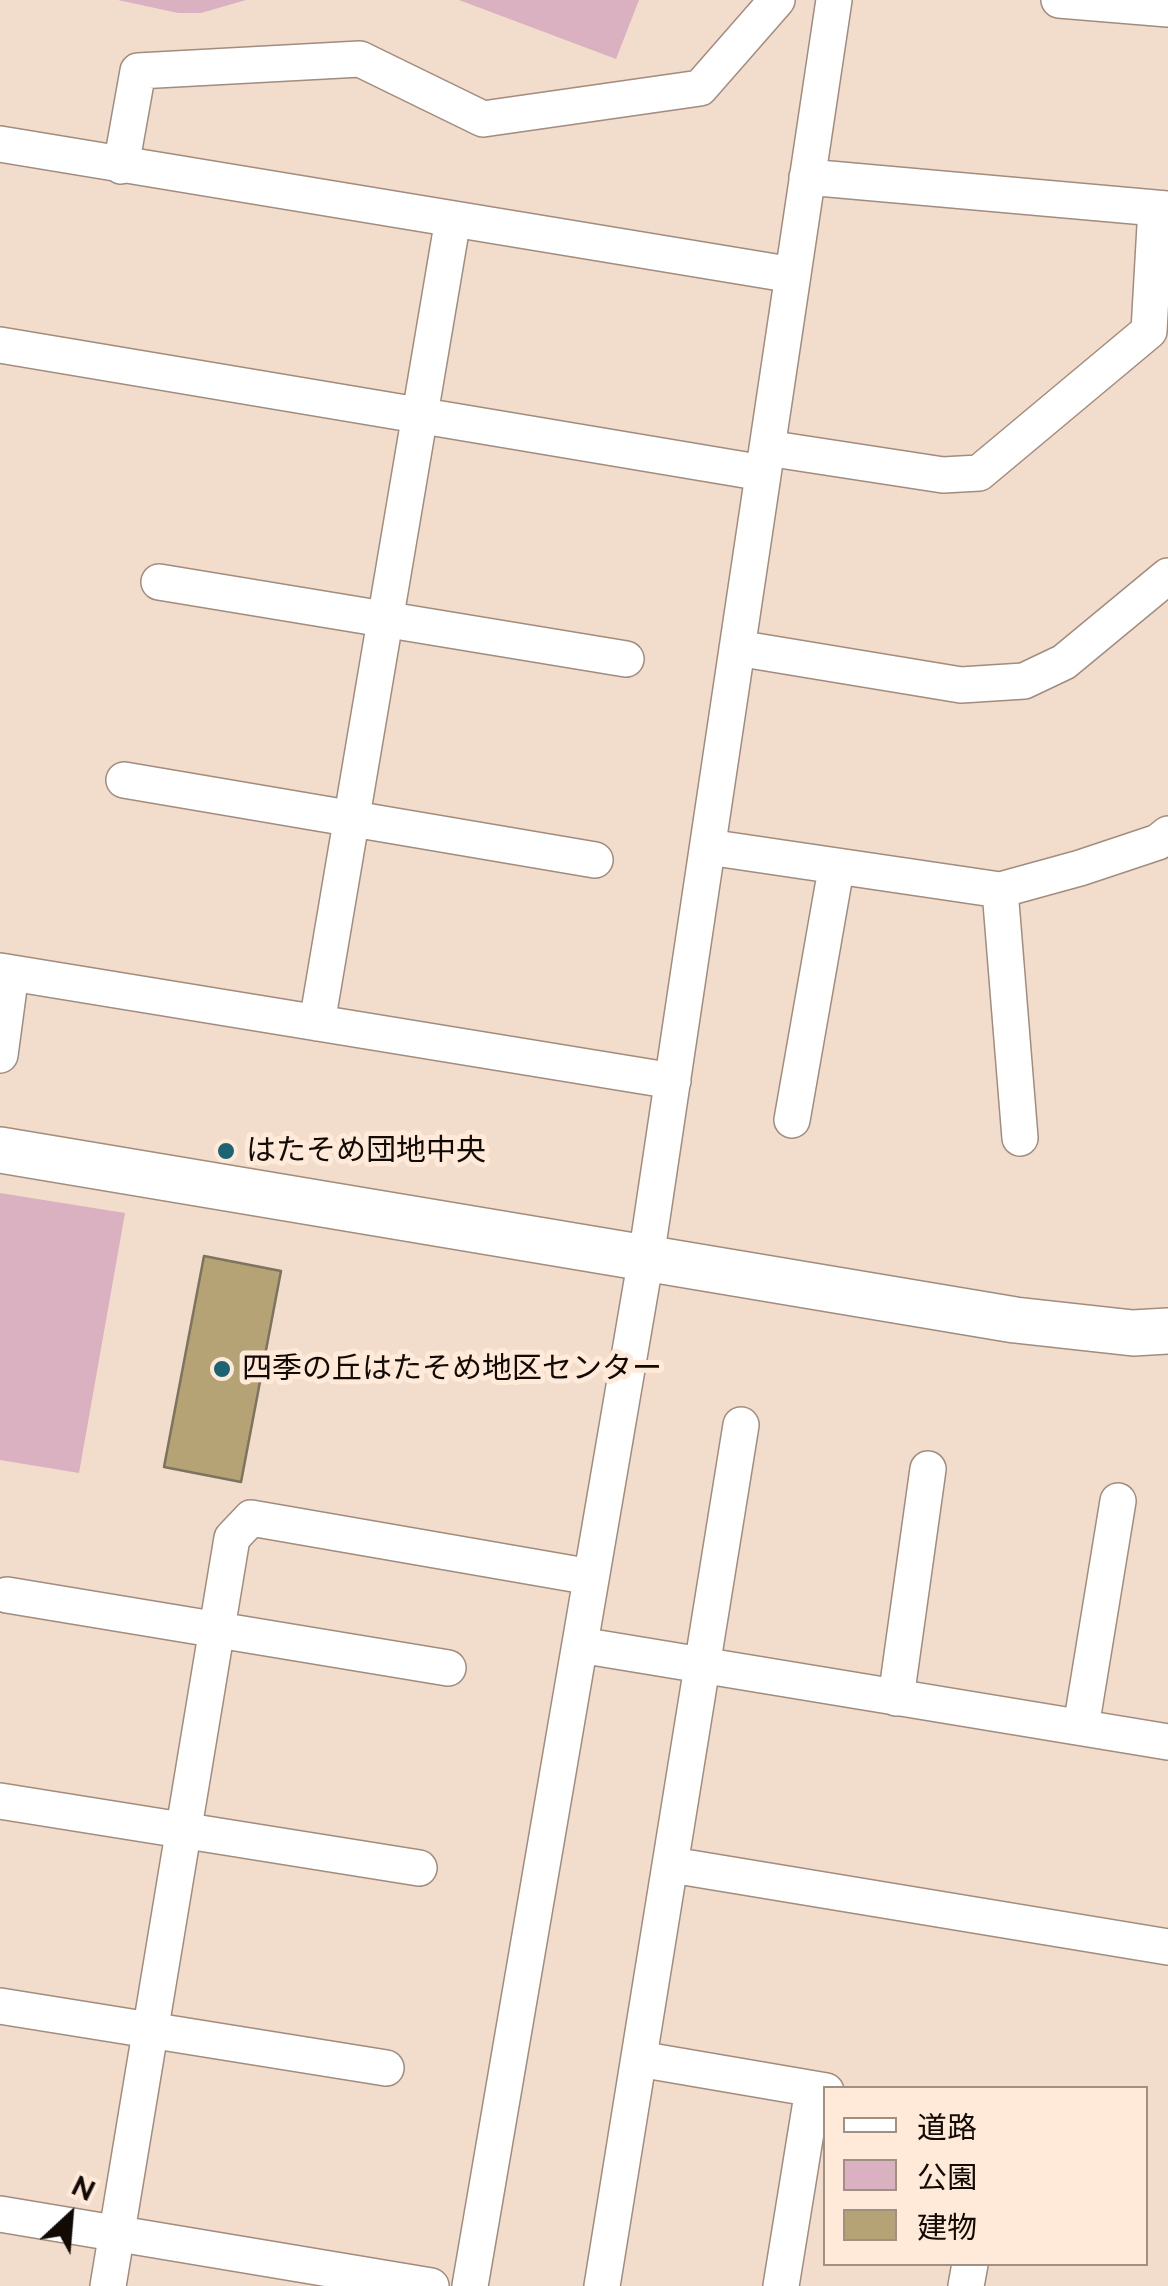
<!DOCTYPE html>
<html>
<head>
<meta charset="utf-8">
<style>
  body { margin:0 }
  #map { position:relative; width:1168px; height:2286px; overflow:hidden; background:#f2dccc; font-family:Raleway,"Noto Sans JP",sans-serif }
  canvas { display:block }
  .legend { position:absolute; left:823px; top:2086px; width:325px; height:180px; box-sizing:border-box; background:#ffe9d9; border:2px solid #a09084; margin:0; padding:12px 18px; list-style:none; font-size:30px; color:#110a05 }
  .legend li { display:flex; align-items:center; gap:20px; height:50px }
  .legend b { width:50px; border:2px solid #a09084 }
  .north { position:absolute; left:20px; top:2166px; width:100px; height:100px; -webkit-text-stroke:8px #ffe9d9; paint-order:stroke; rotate:26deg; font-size:28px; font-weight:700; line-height:40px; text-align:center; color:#110a05 }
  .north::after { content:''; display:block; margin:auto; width:35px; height:45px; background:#110a05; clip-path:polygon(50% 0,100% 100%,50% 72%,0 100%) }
</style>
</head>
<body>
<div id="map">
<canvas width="1168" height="2286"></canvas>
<ul class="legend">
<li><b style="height:12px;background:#fff"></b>道路</li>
<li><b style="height:28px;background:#dab1c0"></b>公園</li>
<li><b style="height:28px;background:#b5a376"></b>建物</li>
</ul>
<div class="north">N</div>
</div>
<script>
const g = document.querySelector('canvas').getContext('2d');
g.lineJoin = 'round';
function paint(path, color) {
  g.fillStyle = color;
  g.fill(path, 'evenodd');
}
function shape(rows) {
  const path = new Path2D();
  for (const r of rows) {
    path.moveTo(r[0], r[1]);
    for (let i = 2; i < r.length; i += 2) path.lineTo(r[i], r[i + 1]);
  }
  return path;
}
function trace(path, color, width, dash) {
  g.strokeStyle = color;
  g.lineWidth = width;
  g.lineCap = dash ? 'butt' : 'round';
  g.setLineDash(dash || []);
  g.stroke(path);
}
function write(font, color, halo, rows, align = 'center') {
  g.font = font + ' Raleway,"Noto Sans JP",sans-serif';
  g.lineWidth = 10;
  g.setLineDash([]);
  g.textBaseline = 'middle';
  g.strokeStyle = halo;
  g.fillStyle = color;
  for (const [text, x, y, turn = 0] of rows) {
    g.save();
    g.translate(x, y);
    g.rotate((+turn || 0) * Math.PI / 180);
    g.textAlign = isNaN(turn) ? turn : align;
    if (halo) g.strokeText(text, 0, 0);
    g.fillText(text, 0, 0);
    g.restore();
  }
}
paint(shape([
  [118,0,246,0,201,13,178,13],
  [459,0,639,0,616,59],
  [0,1193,125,1213,79,1473,0,1460]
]), '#dab1c0');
const building = shape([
  [204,1256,281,1271,241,1482,164,1467,204,1256]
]);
paint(building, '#b5a376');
trace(building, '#7c745f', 2.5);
const minor = shape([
  [1059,0,1168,9],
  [0,144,793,275],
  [121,166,138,71,360,59,483,119,700,88,777,0],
  [807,177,1168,209],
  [0,345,763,473],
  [767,448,943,475,979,473,1149,331,1156,208],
  [159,582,626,659],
  [737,648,961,685,1024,681,1064,662,1168,576],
  [124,780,595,860],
  [708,847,1000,890,1080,868,1158,842,1168,834],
  [1000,890,1020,1138],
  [0,971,673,1081],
  [317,1023,453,219],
  [0,1055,11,973],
  [792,1120,836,869],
  [7,1595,448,1668],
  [580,1645,1168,1742],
  [896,1698,928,1469],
  [1081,1727,1118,1501],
  [0,1801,419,1868],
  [672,1865,1168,1947],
  [0,2006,386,2068],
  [639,2059,826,2091],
  [0,2214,431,2286],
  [108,2286,232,1538,251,1518,591,1577],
  [470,2286,646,1258,834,0],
  [602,2286,741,1425],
  [781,2286,813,2089],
  [966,2286,970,2264]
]);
const tertiary = shape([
  [0,1150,1015,1320,1133,1333,1168,1331]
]);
trace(minor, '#a18c7e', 38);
trace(tertiary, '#a18c7e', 48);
trace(minor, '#fff', 35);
trace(tertiary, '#fff', 45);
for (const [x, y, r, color] of [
  [226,1151,10,"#1c6472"],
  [222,1369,10,"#1c6472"]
]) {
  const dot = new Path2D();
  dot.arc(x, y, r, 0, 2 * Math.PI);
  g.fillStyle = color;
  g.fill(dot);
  trace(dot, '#ffe9d9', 4);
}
write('30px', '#110a05', '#ffe9d9', [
  ["はたそめ団地中央",246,1151],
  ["四季の丘はたそめ地区センター",242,1369]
], 'left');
</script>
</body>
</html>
